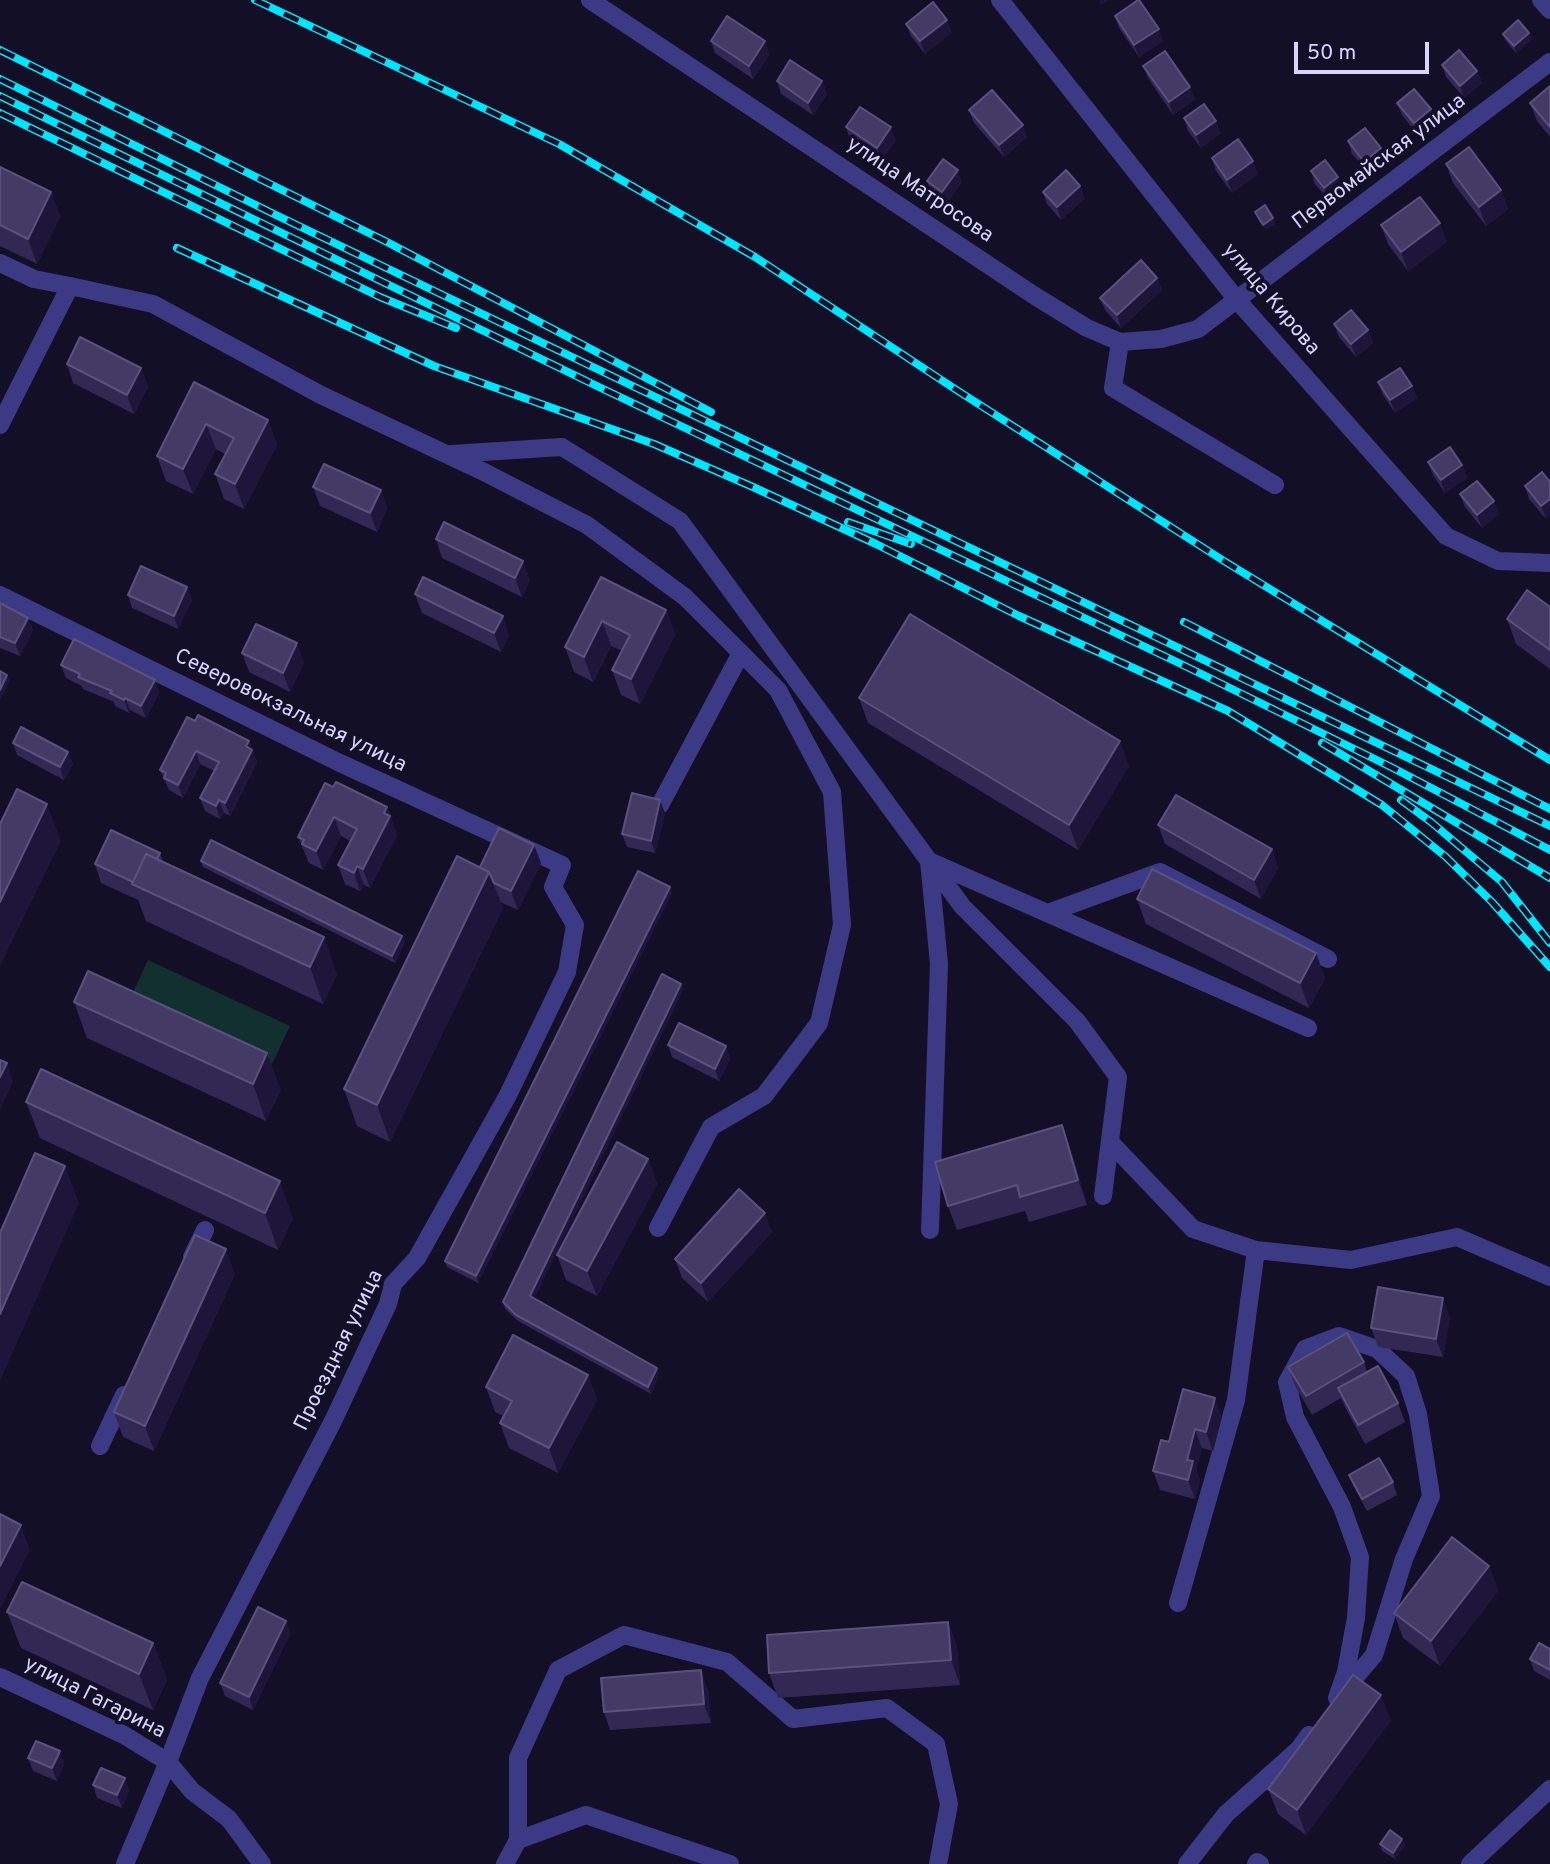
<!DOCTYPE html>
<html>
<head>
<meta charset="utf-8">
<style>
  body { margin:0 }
  #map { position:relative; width:1550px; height:1864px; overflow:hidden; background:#130f26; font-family:Overpass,sans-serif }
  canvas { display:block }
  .scale { position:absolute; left:1294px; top:42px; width:135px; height:32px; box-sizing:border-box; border:4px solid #d9d4ff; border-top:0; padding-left:9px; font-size:21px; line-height:24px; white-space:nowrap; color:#d9d4ff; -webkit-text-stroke:5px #130f26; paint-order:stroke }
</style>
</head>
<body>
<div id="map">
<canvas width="1550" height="1864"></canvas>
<div class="scale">50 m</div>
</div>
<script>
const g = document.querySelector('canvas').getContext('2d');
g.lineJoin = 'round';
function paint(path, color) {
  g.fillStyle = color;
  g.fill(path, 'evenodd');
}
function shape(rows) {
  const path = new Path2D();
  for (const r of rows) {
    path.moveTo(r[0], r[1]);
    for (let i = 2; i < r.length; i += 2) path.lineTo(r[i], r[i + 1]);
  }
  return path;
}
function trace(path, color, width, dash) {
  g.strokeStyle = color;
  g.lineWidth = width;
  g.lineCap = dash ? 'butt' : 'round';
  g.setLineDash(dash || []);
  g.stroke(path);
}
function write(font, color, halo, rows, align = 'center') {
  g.font = font + ' Overpass,sans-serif';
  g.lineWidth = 7;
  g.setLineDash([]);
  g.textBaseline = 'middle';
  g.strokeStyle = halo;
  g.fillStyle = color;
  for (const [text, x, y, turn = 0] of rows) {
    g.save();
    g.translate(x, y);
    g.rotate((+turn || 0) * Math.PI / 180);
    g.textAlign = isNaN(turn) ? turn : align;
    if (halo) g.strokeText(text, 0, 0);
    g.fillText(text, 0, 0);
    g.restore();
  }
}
paint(shape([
  [148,960,290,1026,272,1064,130,999]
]), '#12302f');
trace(shape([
  [590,0,1035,296,1087,328,1120,342,1161,339,1198,329,1550,62],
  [1000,0,1237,300,1446,536,1498,561,1550,563],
  [1541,0,1550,10],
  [0,263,34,279,70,286,0,425],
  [70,286,153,304,321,395,484,472,587,525,685,597,778,690,832,792,842,925,819,1023,764,1096,711,1127,658,1228],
  [1120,342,1113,388,1275,485],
  [451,454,562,447,680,521,962,906,1077,1021,1118,1077,1103,1196],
  [0,595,340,763,562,865,553,887,575,925,567,972,508,1095,417,1258,393,1284,388,1304,333,1421,200,1678,168,1762,125,1864],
  [660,805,741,653],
  [1048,913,1160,872,1328,959],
  [1110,1142,1193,1229,1256,1250,1236,1400,1178,1603],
  [930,1230,939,964,929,861,1308,1028],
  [1256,1250,1351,1260,1457,1237,1550,1277],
  [192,1257,205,1230],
  [100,1446,124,1395],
  [0,1677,124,1735,168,1762,192,1791,229,1819,262,1864],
  [1337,1698,1346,1672,1356,1618,1360,1557,1342,1507,1295,1417,1287,1382,1305,1349,1339,1336,1377,1349,1406,1376,1418,1414,1431,1496,1404,1559,1374,1655,1341,1694],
  [518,1840,586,1815,730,1864],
  [505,1864,518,1840,518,1758,558,1670,624,1635,727,1662,793,1719,887,1708,936,1744,949,1804,938,1864],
  [1187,1864,1226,1814,1299,1749,1309,1735],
  [1256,1864,1257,1862,1260,1864],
  [1470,1864,1550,1789]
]), '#3d3a85', 18);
const rail = shape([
  [255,0,559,144,755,257,955,389,1224,561,1550,760],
  [0,50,387,242,711,412],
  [0,79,278,216,1550,826],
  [0,96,601,388,1181,664,1393,768,1550,850],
  [0,113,380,297,456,328],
  [177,248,434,366,654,444,753,487,876,544,1019,616,1228,711,1382,805,1446,857,1492,902,1550,967],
  [848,522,911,544],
  [1184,622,1550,809],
  [1322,743,1550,878],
  [1401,800,1431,822,1502,882,1550,943]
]);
trace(rail, '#00e5ff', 8);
trace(rail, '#130f26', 5, [16]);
paint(shape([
  [1115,16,1163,41,1139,57,1119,28],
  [906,24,952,32,925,54,911,36],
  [1503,34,1532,39,1516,53,1505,40],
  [711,41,770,54,753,79,715,53],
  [1442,65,1477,71,1482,83,1464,98,1446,77],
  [1143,66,1195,99,1173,115,1148,78],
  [777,81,822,81,827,94,813,115,781,94],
  [1550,86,1550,137,1537,121,1530,103],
  [1397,103,1431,109,1435,122,1418,135,1402,115],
  [969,110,1027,137,1004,157,974,123],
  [1184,118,1221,133,1201,148,1188,131],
  [846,127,896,140,882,161,850,140],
  [1348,141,1381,148,1386,160,1369,174,1352,154],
  [1212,158,1258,174,1232,193,1216,171],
  [1446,164,1501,190,1508,209,1486,226,1453,183],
  [0,167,51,192,60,217,37,264,0,246],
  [1311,171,1343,190,1329,201,1315,184],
  [927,181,962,182,946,204,932,194],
  [1043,192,1085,198,1061,220,1047,204],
  [1381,225,1447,242,1408,271,1388,244],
  [1157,278,1162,290,1121,328,1105,310,1100,298],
  [1334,324,1368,330,1373,343,1356,357,1339,337],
  [67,364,141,368,148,387,134,414,73,383],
  [194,382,268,420,277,445,244,509,224,499,215,474,225,454,216,449,193,494,166,481,157,456],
  [1378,382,1412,386,1417,398,1395,413,1383,395],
  [1428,462,1462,465,1467,478,1445,493,1433,475],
  [1542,472,1546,519,1529,499,1525,486],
  [313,487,381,490,387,509,377,532,320,506],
  [1460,494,1494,501,1499,514,1482,528,1465,507],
  [436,539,530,580,522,597,442,558],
  [601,577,666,610,675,635,640,704,621,695,612,670,622,651,611,646,593,682,574,672,565,647],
  [187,587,192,600,178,629,132,608,128,595],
  [415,594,509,635,501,652,422,613],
  [0,603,28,618,33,630,20,656,0,648],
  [1550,607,1550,669,1516,644,1507,619],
  [242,653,304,662,290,692,249,672],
  [61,665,155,680,159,693,146,718,130,710,129,713,115,706,114,702,83,689,82,686,66,678],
  [859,698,1129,766,1078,850,868,723],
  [195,721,249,741,257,762,230,816,224,813,220,819,205,811,200,798,214,771,200,764,183,798,169,790,160,770],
  [13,743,68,752,73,764,64,780,17,755],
  [333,787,387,807,397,835,370,888,364,885,360,891,345,884,338,865,350,841,341,836,323,870,309,863,298,837],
  [665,813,655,853,627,847,622,834],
  [1158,825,1272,849,1278,868,1261,899,1165,844],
  [534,845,541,863,518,910,500,902,503,908,390,1142,357,1126,344,1089,480,867],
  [160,853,163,862,337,974,323,1004,146,921,138,900,101,883,95,864],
  [201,861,402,936,405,942,395,963,203,867],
  [670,887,672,893,478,1283,447,1267,445,1261],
  [1137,899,1316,953,1325,978,1309,1008,1146,924],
  [683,990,534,1298,659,1374,651,1394,518,1321,505,1309,503,1302],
  [74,1002,281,1090,266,1121,87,1038],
  [668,1045,726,1046,730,1059,719,1081,672,1057],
  [26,1102,293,1218,278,1250,40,1138],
  [1062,1125,1071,1150,1087,1205,1029,1222,1025,1211,957,1230,948,1206],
  [648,1159,657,1184,597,1296,566,1280,557,1255],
  [772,1232,708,1302,682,1278,675,1259],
  [235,1274,154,1451,123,1437,114,1412],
  [1450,1317,1443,1357,1378,1347,1371,1328],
  [1364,1362,1367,1372,1398,1403,1405,1422,1365,1444,1345,1407,1341,1398,1312,1415,1295,1386,1288,1367],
  [588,1375,597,1400,558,1473,509,1448,500,1423,503,1416,495,1412,486,1387],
  [1183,1389,1222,1417,1213,1451,1202,1448,1196,1470,1200,1480,1195,1499,1160,1490,1153,1471,1169,1442],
  [1349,1475,1393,1482,1397,1495,1367,1511,1354,1487],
  [1489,1566,1498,1591,1440,1666,1403,1638,1394,1613],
  [7,1612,153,1643,167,1680,153,1710,21,1648],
  [286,1621,290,1634,253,1710,225,1696,220,1683],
  [948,1622,957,1647,960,1685,778,1698,769,1673],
  [1550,1649,1550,1680,1534,1671,1530,1659],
  [708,1689,711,1723,610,1730,604,1712],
  [1391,1720,1306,1835,1278,1814,1268,1789],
  [28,1758,64,1764,57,1781,33,1771],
  [93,1785,129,1790,122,1808,97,1798],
  [1402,1839,1405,1845,1395,1859,1382,1851,1380,1844]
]), '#312854');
paint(shape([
  [1099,0,1109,0,1101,5],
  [947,20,952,32,925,54,920,41],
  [1159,29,1163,41,1139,57,1134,45],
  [1529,33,1532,39,1516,53,1514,46],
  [765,41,770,54,753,79,749,66],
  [1477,71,1482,83,1464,98,1460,86],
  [822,81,827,94,813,115,808,103],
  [1190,87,1195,99,1173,115,1169,102],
  [1431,109,1435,122,1418,135,1414,123],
  [1216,121,1221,133,1201,148,1196,135],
  [1023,125,1027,137,1004,157,999,145],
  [891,127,896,140,882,161,877,148],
  [1381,148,1386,160,1369,174,1364,162],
  [1253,161,1258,174,1232,193,1227,180],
  [958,170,962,182,946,204,942,192],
  [1338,177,1343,190,1329,201,1324,188],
  [1080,186,1085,198,1061,220,1057,207],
  [1501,190,1508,209,1486,226,1479,207],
  [51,192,60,217,37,264,28,239],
  [1273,218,1276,224,1265,231,1263,225],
  [1440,223,1447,242,1408,271,1401,252],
  [1157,278,1162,290,1121,328,1117,315],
  [1368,330,1373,343,1356,357,1351,344],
  [141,368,148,387,134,414,127,395],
  [1412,386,1417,398,1395,413,1390,400],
  [268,420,277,445,244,509,235,484],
  [206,424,216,449,193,494,183,469],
  [1462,465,1467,478,1445,493,1441,480],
  [381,490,387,509,377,532,370,513],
  [1550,499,1550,516,1546,519,1541,506],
  [1494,501,1499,514,1482,528,1477,515],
  [523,561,530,580,522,597,515,578],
  [187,587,192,600,178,629,174,616],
  [666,610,675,635,640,704,631,679],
  [503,616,509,635,501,652,494,633],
  [28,618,33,630,20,656,15,643],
  [602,621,611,646,593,682,584,657],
  [297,643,304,662,290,692,283,673],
  [7,675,10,681,0,701,0,690],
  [155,680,159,693,146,718,141,706],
  [125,698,130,710,129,713,124,700],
  [249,741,257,762,230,816,225,803],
  [1120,741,1129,766,1078,850,1069,825],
  [196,751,200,764,183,798,178,785],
  [68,752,73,764,64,780,60,767],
  [219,800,224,813,220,819,216,806],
  [660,800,665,813,655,853,651,841],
  [47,804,61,841,0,966,0,902],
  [387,807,397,835,370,888,363,869],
  [334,817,341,836,323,870,316,851],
  [534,845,541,863,518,910,511,891],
  [1272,849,1278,868,1261,899,1254,880],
  [357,866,364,885,360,891,354,873],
  [489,872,503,908,390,1142,377,1105],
  [670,887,672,893,478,1283,476,1276],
  [402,936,405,942,395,963,392,956],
  [324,937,337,974,323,1004,310,967],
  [1316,953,1325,978,1309,1008,1300,983],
  [681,984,683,990,533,1302,530,1296],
  [726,1046,730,1059,719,1081,715,1069],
  [267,1053,281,1090,266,1121,253,1084],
  [7,1063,13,1082,0,1110,0,1077],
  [1062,1125,1071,1150,1087,1205,1078,1180],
  [648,1159,657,1184,597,1296,587,1271],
  [65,1166,79,1203,0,1381,0,1314],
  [280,1181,293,1218,278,1250,265,1213],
  [765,1213,772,1232,708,1302,701,1283],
  [226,1249,235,1274,154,1451,145,1426],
  [1443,1298,1450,1317,1443,1357,1436,1339],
  [657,1368,659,1374,651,1394,648,1387],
  [588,1375,597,1400,558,1473,549,1448],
  [1215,1398,1222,1417,1213,1451,1206,1432],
  [1195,1429,1202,1448,1196,1470,1200,1480,1195,1499,1188,1480,1187,1460],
  [21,1525,30,1550,0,1609,0,1566],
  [1489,1566,1498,1591,1440,1666,1431,1641],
  [286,1621,290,1634,253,1710,249,1697],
  [948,1622,957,1647,960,1685,951,1660],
  [153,1643,167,1680,153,1710,139,1674],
  [701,1670,708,1689,711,1723,704,1704],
  [1381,1695,1391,1720,1306,1835,1297,1810],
  [60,1751,64,1764,57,1781,52,1768],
  [125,1778,129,1790,122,1808,117,1795],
  [1402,1839,1405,1845,1395,1859,1393,1853]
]), '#1d163a');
const building = shape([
  [1138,0,1139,0,1159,29,1134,45,1115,16,1138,0],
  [933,2,947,20,920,41,906,24,933,2],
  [727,16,765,41,749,66,711,41,727,16],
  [1518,20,1529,33,1514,46,1503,34,1518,20],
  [1459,50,1477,71,1460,86,1442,65,1459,50],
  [1165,51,1190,87,1169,102,1143,66,1165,51],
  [790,60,822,81,808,103,777,81,790,60],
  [1550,86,1550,127,1530,103,1550,86],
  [1414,89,1431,109,1414,123,1397,103,1414,89],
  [992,90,1023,125,999,145,969,110,992,90],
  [1204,104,1216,121,1196,135,1184,118,1204,104],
  [860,107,891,127,877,148,846,127,860,107],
  [1365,128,1381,148,1364,162,1348,141,1365,128],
  [1238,139,1253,161,1227,180,1212,158,1238,139],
  [1469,147,1501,190,1479,207,1446,164,1469,147],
  [943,159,958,170,942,192,927,181,943,159],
  [1325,160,1338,177,1324,188,1311,171,1325,160],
  [0,167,51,192,28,239,0,225,0,167],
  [1066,170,1080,186,1057,207,1043,192,1066,170],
  [1420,197,1440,223,1401,252,1381,225,1420,197],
  [1265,205,1273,218,1263,225,1255,212,1265,205],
  [1141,260,1157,278,1117,315,1100,298,1141,260],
  [1351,310,1368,330,1351,344,1334,324,1351,310],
  [80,337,141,368,127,395,67,364,80,337],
  [1400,368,1412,386,1390,400,1378,382,1400,368],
  [194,382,268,420,235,484,215,474,234,438,206,424,183,469,157,456,194,382],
  [1450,447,1462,465,1441,480,1428,462,1450,447],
  [324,464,381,490,370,513,313,487,324,464],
  [1542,472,1550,482,1550,499,1541,506,1525,486,1542,472],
  [1477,481,1494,501,1477,515,1460,494,1477,481],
  [444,522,523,561,515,578,436,539,444,522],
  [141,566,187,587,174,616,128,595,141,566],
  [423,577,503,616,494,633,415,594,423,577],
  [601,577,666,610,631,679,612,670,630,635,602,621,584,657,565,647,601,577],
  [1527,590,1550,607,1550,650,1507,619,1527,590],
  [0,603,28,618,15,643,0,637,0,603],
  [910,614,1120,741,1069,825,859,698,910,614],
  [256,624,297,643,283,673,242,653,256,624],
  [74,639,155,680,141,706,125,698,124,700,110,693,112,691,78,677,80,674,61,665,74,639],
  [0,671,7,675,0,690,0,671],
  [198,715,249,741,246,746,252,750,225,803,219,800,216,806,200,798,219,762,196,751,178,785,164,778,166,773,160,770,187,717,195,721,198,715],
  [21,727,68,752,60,767,13,743,21,727],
  [336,782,387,807,384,813,390,816,363,869,357,866,354,873,338,865,357,829,334,817,316,851,302,844,304,840,298,837,325,783,333,787,336,782],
  [17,789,47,804,0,902,0,824,17,789],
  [632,793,660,800,651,841,622,834,632,793],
  [1176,795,1272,849,1254,880,1158,825,1176,795],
  [499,828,534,845,511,891,494,883,489,872,480,867,499,828],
  [111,830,160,853,157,859,146,854,133,882,95,864,111,830],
  [211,840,402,936,392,956,201,861,211,840],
  [146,854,324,937,310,967,132,884,146,854],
  [457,856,489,872,377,1105,344,1089,457,856],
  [1152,869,1316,953,1300,983,1137,899,1152,869],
  [638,871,670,887,476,1276,445,1261,638,871],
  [88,971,267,1053,253,1084,74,1002,88,971],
  [662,974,681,984,530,1296,657,1368,648,1387,516,1315,503,1302,662,974],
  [679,1023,726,1046,715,1069,668,1045,679,1023],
  [0,1060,7,1063,0,1077,0,1060],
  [41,1069,280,1181,265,1213,26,1102,41,1069],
  [1062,1125,1078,1180,1020,1197,1017,1185,948,1206,935,1162,1062,1125],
  [617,1142,648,1159,587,1271,557,1255,617,1142],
  [35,1153,65,1166,0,1314,0,1233,35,1153],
  [739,1189,765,1213,701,1283,675,1259,739,1189],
  [195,1235,226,1249,145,1426,114,1412,195,1235],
  [1378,1287,1443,1298,1436,1339,1371,1328,1378,1287],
  [1347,1333,1364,1362,1306,1396,1288,1367,1347,1333],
  [513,1335,588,1375,549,1448,500,1423,512,1401,486,1387,513,1335],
  [1378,1366,1398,1403,1358,1425,1338,1388,1378,1366],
  [1183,1389,1215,1398,1206,1432,1195,1429,1187,1460,1193,1461,1188,1480,1153,1471,1161,1440,1169,1442,1183,1389],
  [1379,1458,1393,1482,1362,1499,1349,1475,1379,1458],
  [0,1514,21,1525,0,1566,0,1514],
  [1452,1537,1489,1566,1431,1641,1394,1613,1452,1537],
  [22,1582,153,1643,139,1674,7,1612,22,1582],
  [258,1607,286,1621,249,1697,220,1683,258,1607],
  [948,1622,951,1660,769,1673,767,1635,948,1622],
  [1539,1643,1550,1649,1550,1670,1530,1659,1539,1643],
  [701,1670,704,1704,604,1712,601,1678,701,1670],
  [1353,1675,1381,1695,1297,1810,1268,1789,1353,1675],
  [36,1741,60,1751,52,1768,28,1758,36,1741],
  [101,1768,125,1778,117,1795,93,1785,101,1768],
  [1390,1830,1402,1839,1393,1853,1380,1844,1390,1830]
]);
paint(building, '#433a66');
trace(building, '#5a527e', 2);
write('21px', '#d9d4ff', '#130f26', [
  ["Первомайская улица",1380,163,-37],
  ["улица Матросова",919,191,34],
  ["улица Кирова",1270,300,50],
  ["Северовокзальная улица",290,712,26],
  ["Проездная улица",340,1351,-64],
  ["улица Гагарина",94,1699,27]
]);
</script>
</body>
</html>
